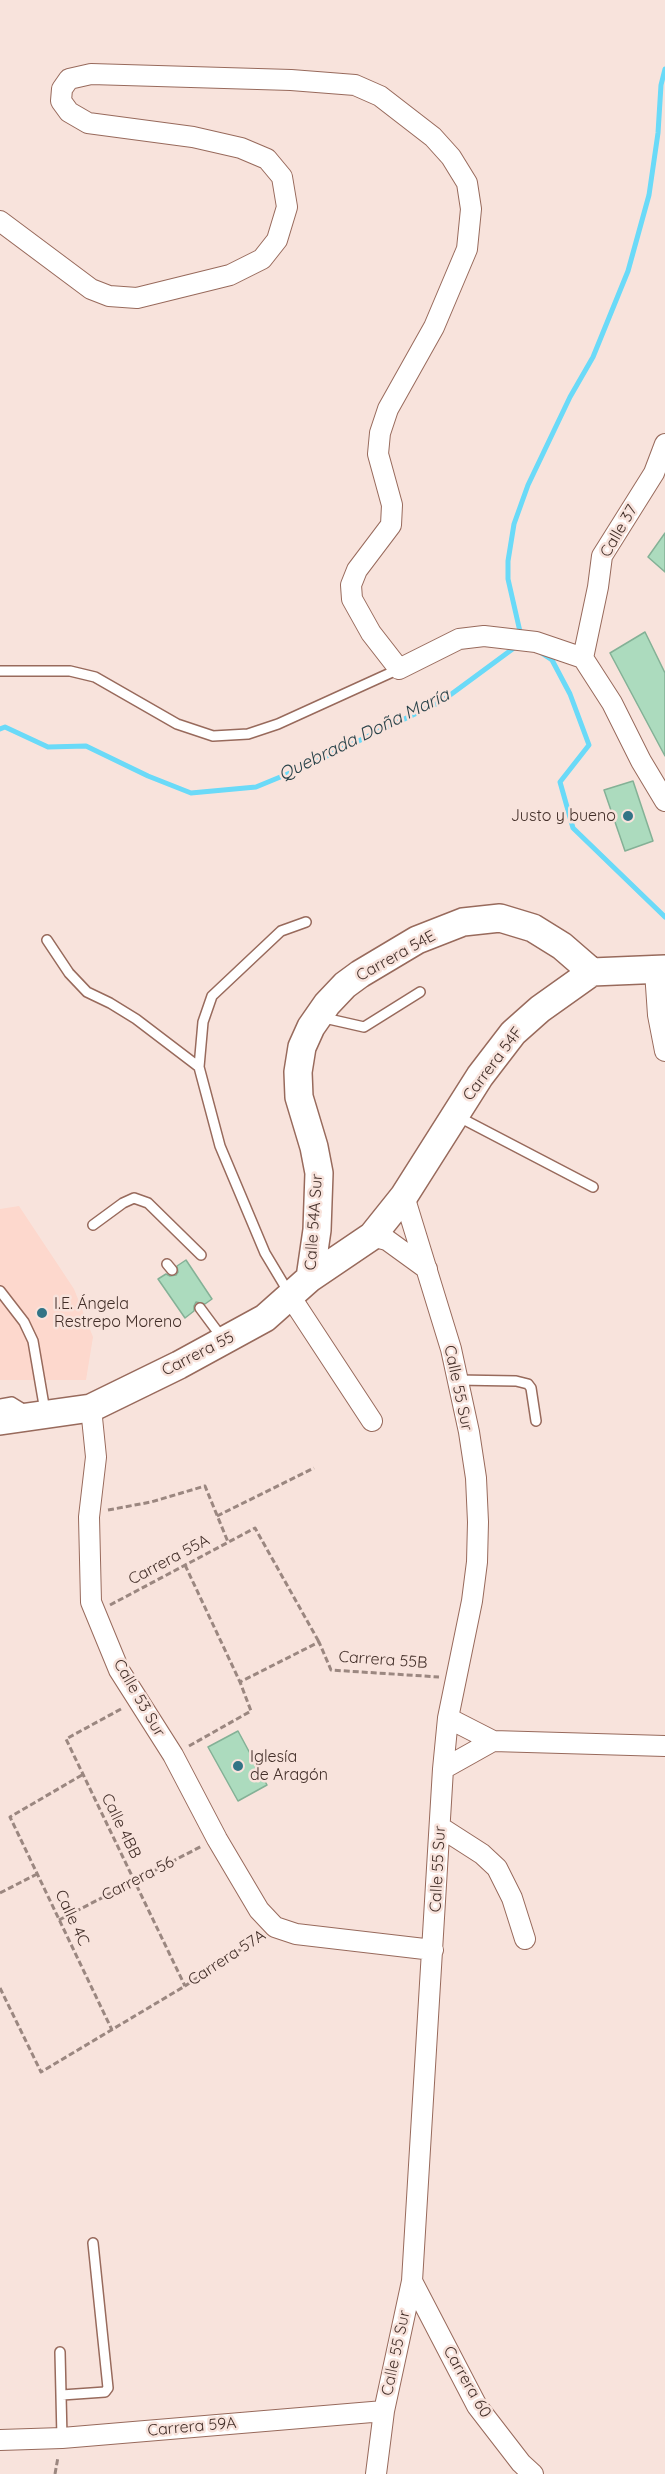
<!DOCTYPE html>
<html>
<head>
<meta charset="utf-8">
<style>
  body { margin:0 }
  canvas { display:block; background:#f8e3dc }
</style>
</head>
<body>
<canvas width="665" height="2474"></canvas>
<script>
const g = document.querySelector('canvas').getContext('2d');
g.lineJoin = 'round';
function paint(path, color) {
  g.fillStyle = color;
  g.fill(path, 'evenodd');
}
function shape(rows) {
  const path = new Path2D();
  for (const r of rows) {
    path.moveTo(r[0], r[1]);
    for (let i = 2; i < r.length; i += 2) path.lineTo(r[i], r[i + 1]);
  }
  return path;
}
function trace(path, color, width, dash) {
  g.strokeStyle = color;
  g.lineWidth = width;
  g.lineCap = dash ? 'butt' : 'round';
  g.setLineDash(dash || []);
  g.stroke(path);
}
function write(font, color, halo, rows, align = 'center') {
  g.font = font + ' Quicksand,sans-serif';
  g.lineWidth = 5;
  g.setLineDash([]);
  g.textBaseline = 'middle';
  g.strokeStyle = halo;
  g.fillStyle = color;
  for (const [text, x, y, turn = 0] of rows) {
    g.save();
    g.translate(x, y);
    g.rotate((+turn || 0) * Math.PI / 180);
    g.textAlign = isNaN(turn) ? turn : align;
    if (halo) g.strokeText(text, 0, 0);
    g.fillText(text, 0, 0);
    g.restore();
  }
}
paint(shape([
  [19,1206,74,1289,93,1337,86,1380,0,1380,0,1209]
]), '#fdd8cd');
trace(shape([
  [521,636,508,579,508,561,514,524,528,485,570,397,593,357,628,271,649,195,658,133,661,85,665,69],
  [540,652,552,660,570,694,589,745,560,782,573,828,665,917],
  [0,729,5,727,48,747,86,746,148,776,191,793,256,787,302,768,442,701,518,645]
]), '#6adaf8', 5);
const building = shape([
  [665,533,665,572,648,557,665,533],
  [645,632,665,673,665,756,610,653,645,632],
  [633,781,653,841,625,851,604,790,633,781],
  [186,1260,212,1299,205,1304,196,1302,194,1306,194,1311,185,1318,158,1279,166,1274,170,1276,176,1275,178,1272,177,1266,186,1260],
  [238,1731,267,1785,238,1801,208,1747,238,1731]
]);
paint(building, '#acdbbe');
trace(building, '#84b196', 1.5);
const service = shape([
  [0,671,70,671,95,677,177,724,213,736,248,734,278,724,399,669],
  [47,940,69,973,87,992,110,1003,136,1019,199,1067],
  [320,1017,364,1027,420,992],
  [457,1116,593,1187],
  [93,1225,123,1203,134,1198,148,1203,201,1255],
  [167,1264,172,1270],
  [0,1291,24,1322,33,1341,45,1411],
  [289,1293,265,1253,220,1146,199,1067,203,1022,212,996,281,931,306,922],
  [200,1308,223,1339],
  [457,1380,516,1381,528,1384,531,1388,536,1421],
  [0,1404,12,1402,25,1410],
  [60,2352,62,2438],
  [62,2395,105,2392,108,2388,93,2243]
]);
const minor = shape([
  [0,221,91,289,109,296,137,298,230,275,262,259,277,240,287,207,282,177,267,159,241,148,193,137,88,123,69,112,61,101,62,89,69,79,91,74,291,80,355,85,380,96,433,137,451,157,467,183,471,209,467,249,434,327,388,409,380,433,378,454,392,505,391,525,357,570,351,585,352,599,371,633,399,669,459,639,484,636,536,642,583,658,612,703,641,761,665,801],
  [583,658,598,587,602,556,654,473,665,444],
  [655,971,658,1015,665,1051],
  [372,1236,387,1240,427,1269],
  [290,1296,372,1421],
  [91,1408,96,1457,89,1517,91,1602,119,1670,173,1755,217,1839,259,1910,275,1927,296,1934,433,1950],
  [448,1718,493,1741,665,1746],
  [443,1769,493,1741],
  [440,1827,482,1854,497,1868,512,1898,525,1939],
  [412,2281,477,2406,521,2463,533,2474],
  [0,2440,62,2438,384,2411],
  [376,2474,384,2411,412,2281,443,1769,448,1718,472,1601,477,1562,478,1522,476,1478,469,1432,451,1349,404,1196]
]);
const secondary = shape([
  [310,1278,317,1230,319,1173,314,1147,299,1097,298,1072,302,1047,311,1027,327,1004,345,985,360,974,417,940,463,922,500,918,533,928,562,946,592,972],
  [0,1421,91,1408,179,1365,265,1318,310,1278,372,1236,404,1196,480,1076,513,1033,540,1009,592,972,665,969]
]);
trace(service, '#986a5c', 12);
trace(minor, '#986a5c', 22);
trace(secondary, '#986a5c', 30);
trace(shape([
  [108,1510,151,1502,205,1486,228,1542],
  [217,1516,314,1468],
  [185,1565,240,1682],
  [110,1605,255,1528,319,1642],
  [121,1709,66,1739,185,1986],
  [189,1746,251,1711,240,1682,319,1642,331,1670,439,1677],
  [82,1775,10,1817,112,2030],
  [0,1893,37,1874],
  [59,1920,202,1846],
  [0,1988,41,2072,185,1986,261,1936],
  [55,2474,58,2457]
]), '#9b8780', 3, [6, 3]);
trace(service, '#fff', 9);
trace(minor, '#fff', 20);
trace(secondary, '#fff', 27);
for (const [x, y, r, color] of [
  [628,816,6,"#327486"],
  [42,1313,6,"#327486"],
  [238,1766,6,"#327486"]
]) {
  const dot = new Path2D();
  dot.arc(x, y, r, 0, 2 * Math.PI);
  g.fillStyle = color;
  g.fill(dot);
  trace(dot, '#f8e3dc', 2);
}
write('16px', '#432f29', '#f8e3dc', [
  ["Calle 37",619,531,-60],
  ["Carrera 54E",396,956,-29],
  ["Carrera 54F",493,1064,-53],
  ["Calle 54A Sur",314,1222,-86],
  ["Carrera 55",198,1354,-27],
  ["Calle 55 Sur",458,1388,78],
  ["Carrera 55A",169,1560,-28],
  ["Carrera 55B",383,1660,4],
  ["Calle 53 Sur",139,1698,60],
  ["Calle 4BB",121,1826,64],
  ["Calle 55 Sur",438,1869,-87],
  ["Carrera 56",138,1879,-27],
  ["Calle 4C",72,1918,65],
  ["Carrera 57A",227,1958,-33],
  ["Calle 55 Sur",396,2353,-78],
  ["Carrera 60",467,2382,60],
  ["Carrera 59A",192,2427,-5]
]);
write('16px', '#432f29', '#f8e3dc', [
  ["Justo y bueno",616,816,"right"],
  ["I.E. Ángela",54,1304],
  ["Restrepo Moreno",54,1322],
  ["Iglesía",250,1757],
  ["de Aragón",250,1775]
], 'left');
write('italic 18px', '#294249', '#f8e3dc', [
  ["Quebrada Doña María",364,735,-26]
]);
</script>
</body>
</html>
